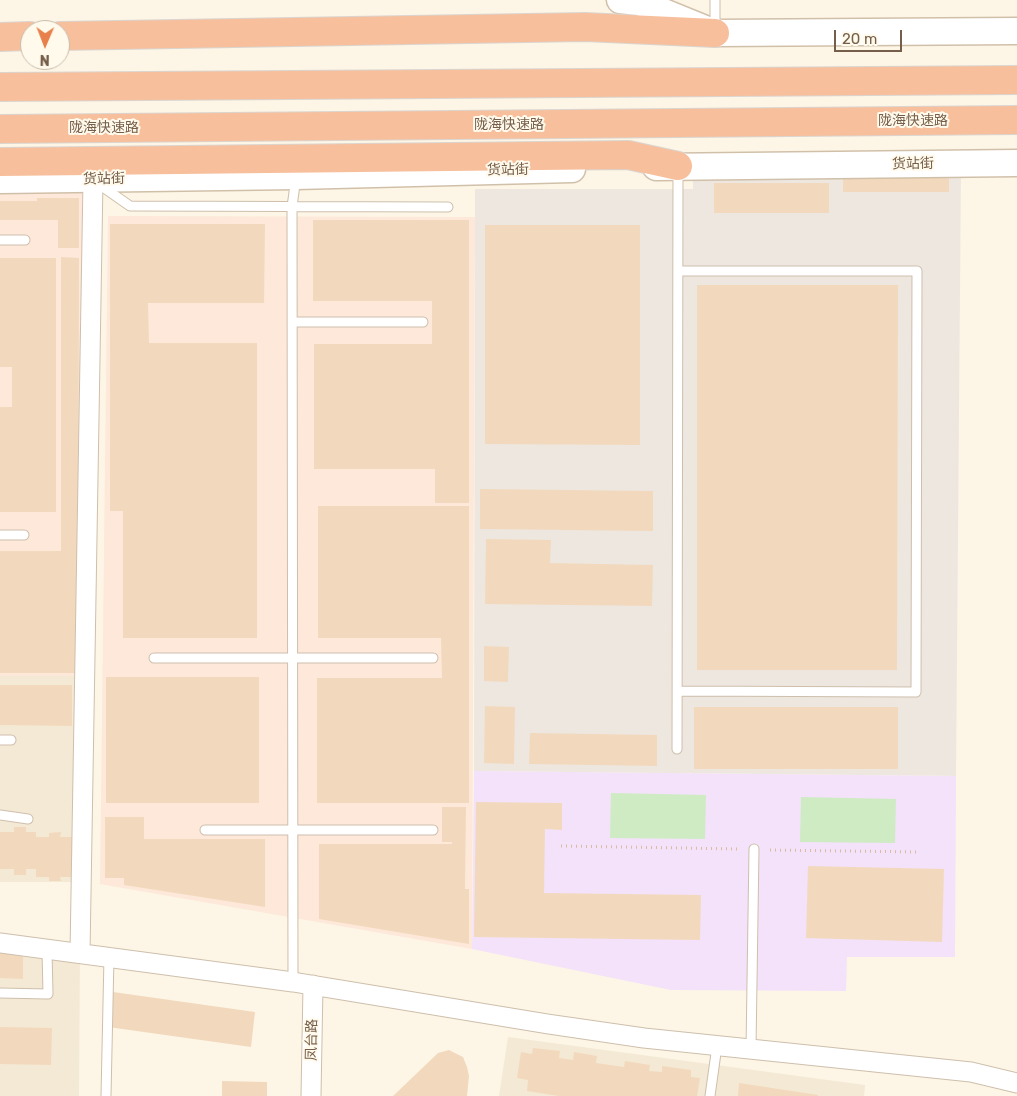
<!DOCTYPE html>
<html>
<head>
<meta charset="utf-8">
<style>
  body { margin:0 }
  #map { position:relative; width:1017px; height:1096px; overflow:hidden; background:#fdf6e6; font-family:Rubik,sans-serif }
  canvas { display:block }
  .north { position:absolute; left:20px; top:20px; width:50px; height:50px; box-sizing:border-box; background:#fffaec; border:1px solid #c8bcab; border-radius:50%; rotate:181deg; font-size:14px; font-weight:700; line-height:20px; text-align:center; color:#765f4a }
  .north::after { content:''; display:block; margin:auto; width:18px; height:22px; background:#e7804a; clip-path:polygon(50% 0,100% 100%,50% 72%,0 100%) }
  .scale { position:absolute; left:834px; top:30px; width:68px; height:22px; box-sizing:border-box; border:2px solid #765f4a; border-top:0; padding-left:6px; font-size:15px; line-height:18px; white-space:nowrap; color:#765f4a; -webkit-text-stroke:4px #fffaec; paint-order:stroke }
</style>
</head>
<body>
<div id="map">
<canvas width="1017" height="1096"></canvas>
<div class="north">N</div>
<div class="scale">20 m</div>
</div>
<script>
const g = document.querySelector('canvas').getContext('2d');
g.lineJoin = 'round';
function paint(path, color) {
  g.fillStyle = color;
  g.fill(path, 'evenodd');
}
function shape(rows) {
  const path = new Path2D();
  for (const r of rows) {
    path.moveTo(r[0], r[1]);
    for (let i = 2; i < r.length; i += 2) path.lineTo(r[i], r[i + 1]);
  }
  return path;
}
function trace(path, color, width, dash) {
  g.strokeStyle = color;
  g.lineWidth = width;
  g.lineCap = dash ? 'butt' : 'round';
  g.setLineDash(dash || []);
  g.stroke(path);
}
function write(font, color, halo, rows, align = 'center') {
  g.font = font + ' Rubik,"Noto Sans SC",sans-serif';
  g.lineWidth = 4;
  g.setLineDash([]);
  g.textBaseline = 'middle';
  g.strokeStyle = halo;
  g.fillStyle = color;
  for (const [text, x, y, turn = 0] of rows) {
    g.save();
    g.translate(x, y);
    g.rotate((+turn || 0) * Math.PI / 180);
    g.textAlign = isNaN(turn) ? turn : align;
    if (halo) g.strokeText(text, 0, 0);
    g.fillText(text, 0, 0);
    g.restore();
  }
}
paint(shape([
  [0,676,75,676,75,882,0,882],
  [0,942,80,953,79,1096,0,1096],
  [508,1037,865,1085,864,1096,499,1096]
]), '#f4e9d4');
paint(shape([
  [0,190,82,190,82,676,0,676],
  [108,216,475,217,472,949,100,884]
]), '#fde8da');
paint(shape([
  [693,171,961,171,956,776,474,771,475,189,693,189]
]), '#ede7e0');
paint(shape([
  [474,771,956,776,955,957,847,957,846,991,671,990,472,949]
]), '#f3e2f9');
paint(shape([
  [611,793,706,795,705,839,610,838],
  [801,797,896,799,895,843,800,842]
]), '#cfebc4');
paint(shape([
  [843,173,949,173,949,192,843,192],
  [714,183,829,183,829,213,714,213],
  [37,198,79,198,79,248,58,248,58,220,0,220,0,201,37,201],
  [313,220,469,220,469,503,435,503,435,469,314,469,314,344,432,344,432,301,313,301],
  [110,224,265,224,264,303,148,303,149,343,257,343,257,638,123,638,123,511,110,511],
  [485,225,640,225,640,445,485,444],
  [61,257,79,258,78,673,0,673,0,551,61,551],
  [0,258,56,258,56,512,0,512,0,407,12,407,12,367,0,367],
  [697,285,898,285,897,670,697,670],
  [480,489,653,491,653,531,480,529],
  [318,506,469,506,469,803,317,803,317,678,442,678,441,638,318,638],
  [486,539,551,540,550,563,653,565,652,606,485,604],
  [484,646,509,647,508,682,484,681],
  [106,677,259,677,259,803,106,803],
  [0,685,72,685,72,726,0,725],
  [485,706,515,707,514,764,484,763],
  [694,707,898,707,898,769,694,769],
  [530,733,657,735,657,766,529,764],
  [476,802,562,803,562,830,545,829,544,893,701,895,700,940,474,937],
  [442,807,466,807,465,889,469,889,469,944,319,919,319,844,452,844,452,842,442,842],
  [105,817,144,817,144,839,265,839,265,907,124,885,124,878,105,878],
  [14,827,26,827,26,832,36,832,36,837,49,837,49,833,61,832,60,837,72,837,72,877,60,877,61,881,49,881,49,877,36,877,36,869,26,869,26,875,14,875,14,869,0,869,0,832,14,832],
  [808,866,944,869,942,942,806,938],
  [0,949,23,953,23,979,0,978],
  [113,992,255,1012,251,1047,108,1027],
  [0,1027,52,1028,51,1065,0,1064],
  [533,1048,560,1051,559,1058,573,1060,574,1052,597,1056,596,1063,624,1067,625,1061,650,1065,649,1071,662,1072,662,1066,691,1070,691,1077,700,1078,697,1096,559,1096,527,1091,528,1080,517,1078,521,1052,532,1054],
  [449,1050,463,1057,467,1067,469,1076,467,1096,393,1096,438,1053],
  [222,1081,267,1082,267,1096,222,1096],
  [739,1083,818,1095,818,1096,738,1096]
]), '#f2d9bd');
const lane = shape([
  [715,0,715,30],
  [100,185,130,206,448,207],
  [0,240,25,240],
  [292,322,423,322],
  [0,535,24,535],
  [154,658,433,658],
  [677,691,916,692,917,271,678,271],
  [0,740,11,740],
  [677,749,678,169],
  [0,815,28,819],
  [205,830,433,830],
  [293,982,292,207,296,177],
  [0,993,48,994,47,950],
  [751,1049,754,849],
  [106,1096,109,957],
  [710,1096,717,1046]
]);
const street = shape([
  [0,943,293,982,548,1024,644,1038,971,1072,1017,1083],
  [80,953,93,180],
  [311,1096,313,985]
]);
const secondary = shape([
  [620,0,639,2,715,33,1017,31],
  [656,167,1017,163],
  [0,180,296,176,572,169]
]);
const highway = shape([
  [60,36,585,27,715,33],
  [0,37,30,36],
  [0,87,1017,80],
  [0,129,1017,120],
  [0,162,628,155,678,166]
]);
trace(lane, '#cebfac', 11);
trace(street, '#cebfac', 21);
trace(secondary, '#d1c0a9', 29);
trace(highway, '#dbd5d0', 30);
trace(shape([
  [561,846,739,849],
  [770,850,919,852]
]), '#d7bca0', 3, [1, 4]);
trace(lane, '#fff', 9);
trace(street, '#fff', 19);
trace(secondary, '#fff', 26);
trace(highway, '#f7bf9c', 28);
write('14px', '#765f4a', '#fffaec', [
  ["陇海快速路",913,121],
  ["陇海快速路",509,125],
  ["陇海快速路",104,128],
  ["货站街",913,164,-1],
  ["货站街",508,170,-1],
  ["货站街",104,179,-1],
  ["凤台路",312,1040,-89]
]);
</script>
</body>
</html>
